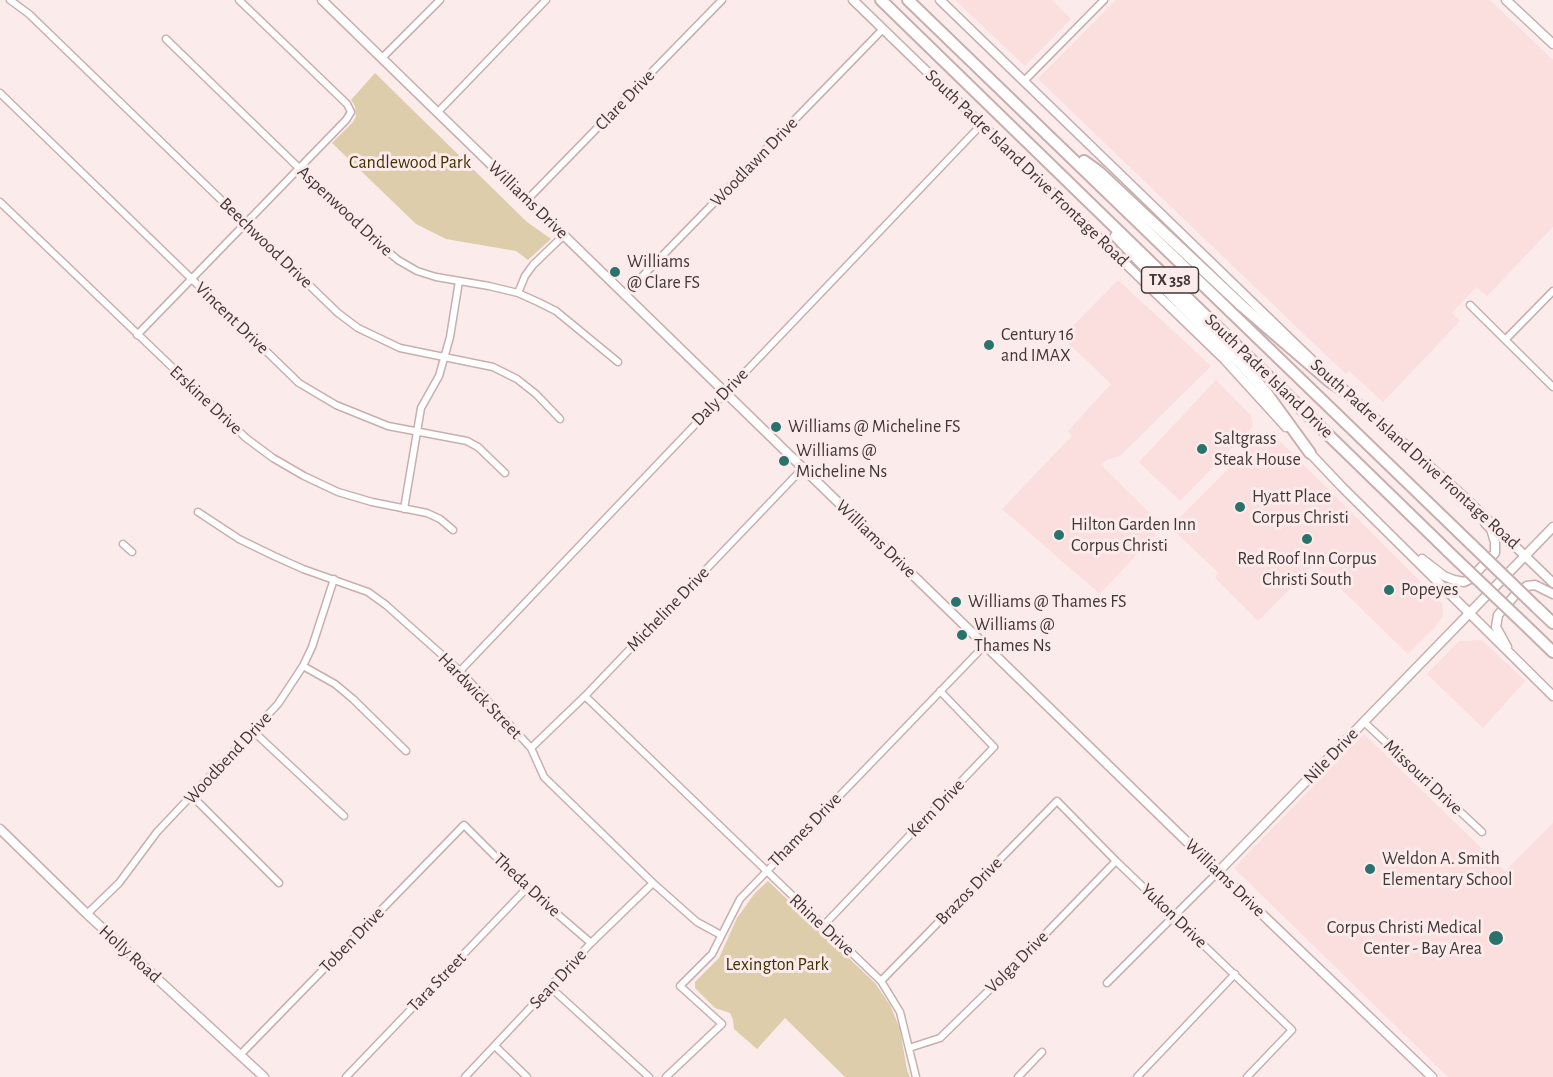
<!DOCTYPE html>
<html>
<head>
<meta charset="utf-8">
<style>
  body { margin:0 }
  canvas { display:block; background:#fcebeb }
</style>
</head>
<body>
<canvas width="1553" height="1077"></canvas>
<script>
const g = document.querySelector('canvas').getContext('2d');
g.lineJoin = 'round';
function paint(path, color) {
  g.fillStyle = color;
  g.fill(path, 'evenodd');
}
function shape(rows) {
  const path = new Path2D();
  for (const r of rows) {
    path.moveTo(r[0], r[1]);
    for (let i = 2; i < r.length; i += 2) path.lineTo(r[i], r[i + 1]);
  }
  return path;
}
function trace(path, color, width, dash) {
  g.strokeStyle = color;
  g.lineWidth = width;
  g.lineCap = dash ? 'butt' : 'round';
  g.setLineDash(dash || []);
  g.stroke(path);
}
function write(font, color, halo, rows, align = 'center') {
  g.font = font + ' "Alegreya Sans",sans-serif';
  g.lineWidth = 6;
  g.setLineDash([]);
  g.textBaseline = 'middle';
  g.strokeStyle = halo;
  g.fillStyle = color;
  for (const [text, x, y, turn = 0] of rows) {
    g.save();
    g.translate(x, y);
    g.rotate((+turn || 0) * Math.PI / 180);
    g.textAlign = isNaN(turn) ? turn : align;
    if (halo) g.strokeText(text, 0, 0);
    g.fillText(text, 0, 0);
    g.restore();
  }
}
paint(shape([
  [955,0,1052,0,1071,19,1025,66],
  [1116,0,1490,0,1553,60,1553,227,1487,296,1476,287,1452,313,1460,321,1383,402,1349,371,1346,374,1333,362,1038,79],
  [1118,280,1211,366,1120,456,1106,460,1101,465,1163,526,1100,594,1002,509,1072,436,1068,431,1111,384,1062,337],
  [1216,380,1251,416,1253,426,1180,501,1139,462],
  [1273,434,1442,603,1443,616,1435,627,1408,654,1315,564,1258,621,1215,578,1219,573,1170,527,1256,441],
  [1482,640,1525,681,1483,728,1427,674,1459,641],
  [1364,734,1505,871,1553,823,1553,1077,1448,1077,1234,868]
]), '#fbdede');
paint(shape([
  [375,73,527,222,551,239,528,260,516,251,446,239,416,224,332,143,353,122,356,116,355,106,351,100],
  [768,881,875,983,890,1005,900,1029,907,1070,910,1077,845,1077,785,1018,757,1049,734,1029,733,1020,730,1013,715,1008,695,988,695,982,719,958,737,918,755,893]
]), '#ddcdab');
const street = shape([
  [10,0,29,14,338,313,358,328,400,348,493,367,517,379,536,394,560,419],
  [166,39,366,233,398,260,417,271,436,277,489,286,518,293,538,302,556,311,618,362],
  [382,58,440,0],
  [1024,81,1104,0],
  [0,93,299,383,336,405,388,426,467,441,478,447,505,473],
  [438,112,546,0],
  [527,200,722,0],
  [0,202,246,438,273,458,304,476,338,492,372,502,427,513,440,519,453,530],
  [518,293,525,276,533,265,564,235],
  [625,294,883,29],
  [1470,305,1553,387],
  [137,335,346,120,351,112,347,104,239,0],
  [1506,339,1553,291],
  [404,509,421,408,439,376,450,337,459,281],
  [198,512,239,539,274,556,303,569,368,592,386,605,460,671,531,748,544,777,653,883,697,922,721,935],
  [123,544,132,552],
  [303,666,335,684,353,699,406,751],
  [460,671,982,124],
  [585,696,881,981,900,1012,916,1077],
  [1364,722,1482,832],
  [254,732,344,816],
  [531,748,585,696,803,468],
  [192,796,279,883],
  [87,914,119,883,157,832,278,704,303,666,312,647,334,579],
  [823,926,994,747,940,691],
  [881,981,1057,801,1116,861,1292,1030,1247,1077],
  [1107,983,1218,872],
  [550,987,649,1077],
  [495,1046,527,1077],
  [909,1048,940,1038,1023,957,1116,861],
  [240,1055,464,825,527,888,591,943],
  [346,1077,527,888],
  [465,1077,591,943,653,883],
  [666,1077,722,1024,680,986,712,954,740,899,985,645],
  [1018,1077,1042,1052],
  [1137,1077,1235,974]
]);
const secondary = shape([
  [322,0,1218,872,1432,1077],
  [853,0,1225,360,1286,427],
  [940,0,1315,363],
  [1506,0,1553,44],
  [1341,388,1460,493,1553,583],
  [1307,450,1342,487,1553,696],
  [1422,559,1444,576,1454,580,1464,582,1470,579,1495,553,1495,542,1491,529,1485,523],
  [1507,647,1496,627,1498,615,1515,595,1527,586,1535,585,1553,594],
  [0,829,87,914,264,1077],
  [1218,872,1553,527]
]);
const highway = shape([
  [881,0,1458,561],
  [908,0,1472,545],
  [1084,161,1098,171,1242,306,1329,381,1344,391],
  [1116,236,1182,306,1241,364,1265,391,1310,453],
  [1536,607,1553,623],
  [1522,622,1553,652]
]);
trace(street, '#c8afaf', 9);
trace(secondary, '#c8afaf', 11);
trace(highway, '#c8afaf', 14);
trace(street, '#fff', 6);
trace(secondary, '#fff', 8);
trace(highway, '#fff', 10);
const highwayBridge = shape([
  [1472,545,1536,607],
  [1458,561,1522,622]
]);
trace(highwayBridge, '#c8afaf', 14, []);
trace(highwayBridge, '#fff', 10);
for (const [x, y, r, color] of [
  [615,272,6,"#2a726c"],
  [989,345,6,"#2a726c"],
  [776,427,6,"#2a726c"],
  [1202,449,6,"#2a726c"],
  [784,461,6,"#2a726c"],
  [1240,507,6,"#2a726c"],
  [1059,535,6,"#2a726c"],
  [1307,539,6,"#2a726c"],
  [1389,590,6,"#2a726c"],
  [956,602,6,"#2a726c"],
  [962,635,6,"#2a726c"],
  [1370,869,6,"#2a726c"],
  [1496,938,8,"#2a726c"]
]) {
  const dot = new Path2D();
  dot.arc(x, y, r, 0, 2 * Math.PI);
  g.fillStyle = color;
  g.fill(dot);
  trace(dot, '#fcebeb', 2);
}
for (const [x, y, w] of [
  [1170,280,57]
]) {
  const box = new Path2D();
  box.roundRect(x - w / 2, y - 13, w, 26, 4.5);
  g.fillStyle = '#fcebeb';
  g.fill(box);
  trace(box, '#423737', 1.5);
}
write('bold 16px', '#423737', null, [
  ["TX 358",1170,280]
]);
write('18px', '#423737', '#fcebeb', [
  ["Clare Drive",625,100,-46],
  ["Woodlawn Drive",754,162,-46],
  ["South Padre Island Drive Frontage Road",1027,168,44],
  ["Williams Drive",528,200,44],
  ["Aspenwood Drive",345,211,43],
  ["Beechwood Drive",266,243,44],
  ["Vincent Drive",232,318,44],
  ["South Padre Island Drive",1269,376,44],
  ["Daly Drive",720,397,-46],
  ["Erskine Drive",206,400,43],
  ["South Padre Island Drive Frontage Road",1415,454,42],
  ["Williams Drive",876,539,44],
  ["Micheline Drive",668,609,-46],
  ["Hardwick Street",480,696,46],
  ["Nile Drive",1331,756,-46],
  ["Woodbend Drive",228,758,-47],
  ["Missouri Drive",1423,777,43],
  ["Kern Drive",936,808,-46],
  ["Thames Drive",805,830,-46],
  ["Williams Drive",1225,878,44],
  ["Theda Drive",527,885,43],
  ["Brazos Drive",969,891,-46],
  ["Yukon Drive",1174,916,44],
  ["Rhine Drive",822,925,43],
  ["Toben Drive",352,940,-46],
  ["Holly Road",130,954,42],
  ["Volga Drive",1017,962,-45],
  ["Sean Drive",558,979,-47],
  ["Tara Street",437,982,-46]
]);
write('18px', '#443203', '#fcebeb', [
  ["Candlewood Park",410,163],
  ["Lexington Park",777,965]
]);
write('18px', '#423737', '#fcebeb', [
  ["Williams",627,262],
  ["@ Clare FS",627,283],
  ["Century 16",1001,335],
  ["and IMAX",1001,356],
  ["Williams @ Micheline FS",788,427],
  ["Saltgrass",1214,439],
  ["Steak House",1214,460],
  ["Williams @",796,451],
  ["Micheline Ns",796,472],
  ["Hyatt Place",1252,497],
  ["Corpus Christi",1252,518],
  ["Hilton Garden Inn",1071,525],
  ["Corpus Christi",1071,546],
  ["Red Roof Inn Corpus",1307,559,"center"],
  ["Christi South",1307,580,"center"],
  ["Popeyes",1401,590],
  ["Williams @ Thames FS",968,602],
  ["Williams @",974,625],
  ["Thames Ns",974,646],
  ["Weldon A. Smith",1382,859],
  ["Elementary School",1382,880],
  ["Corpus Christi Medical",1482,928,"right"],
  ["Center - Bay Area",1482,949,"right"]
], 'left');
</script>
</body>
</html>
